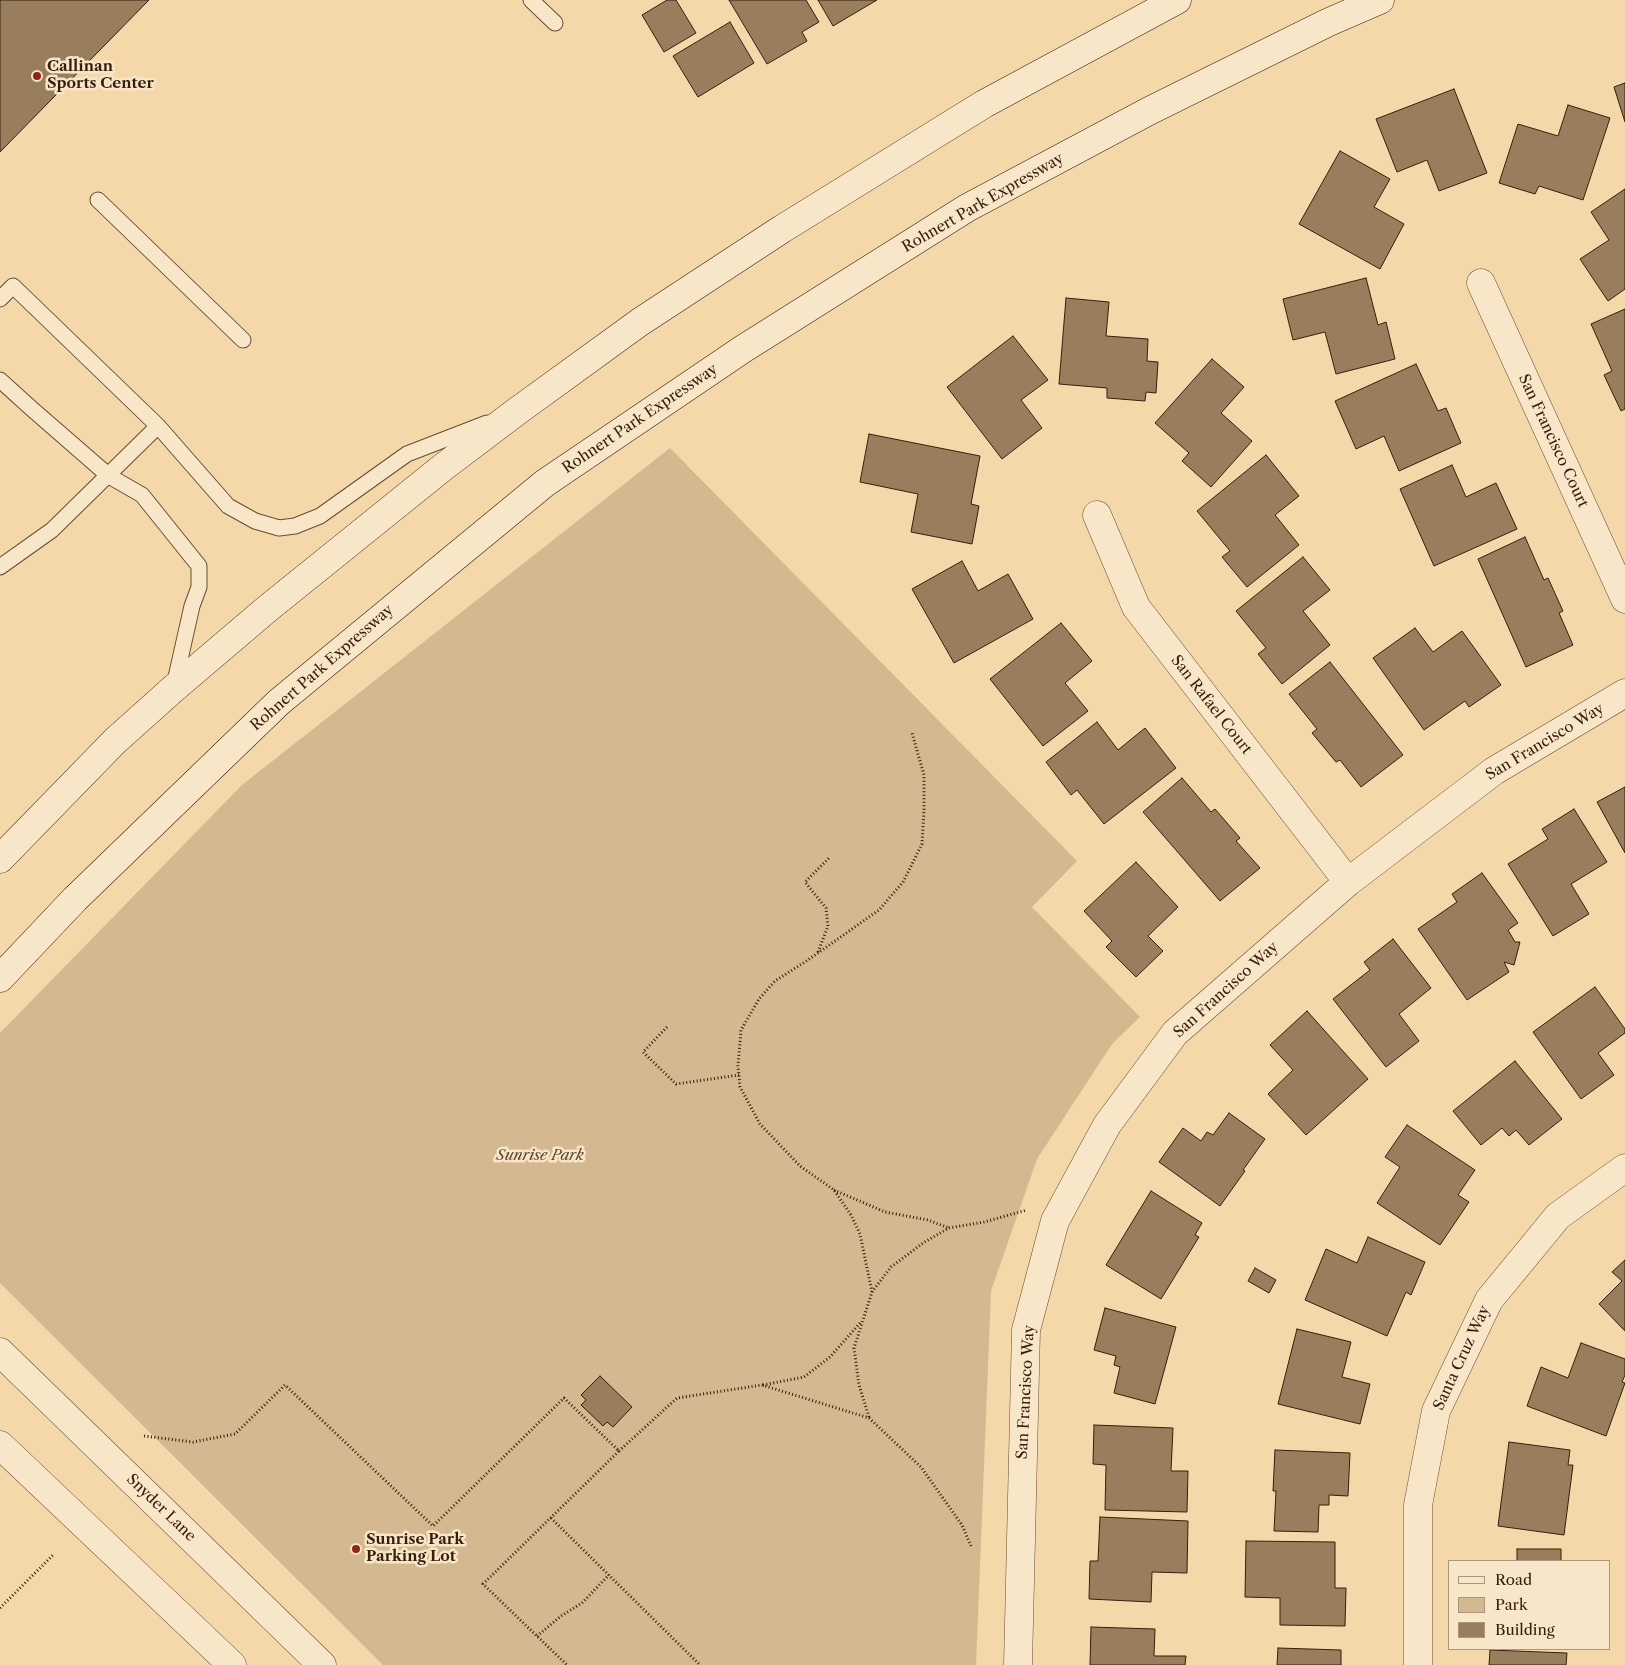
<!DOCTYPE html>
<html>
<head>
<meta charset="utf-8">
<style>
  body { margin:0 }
  #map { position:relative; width:1625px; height:1665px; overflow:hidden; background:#f4d8aa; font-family:"Libre Caslon Text",serif }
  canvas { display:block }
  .legend { position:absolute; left:1448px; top:1560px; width:162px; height:90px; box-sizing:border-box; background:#f8e6c8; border:1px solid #ab967c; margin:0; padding:6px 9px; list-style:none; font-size:15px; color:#371d0b }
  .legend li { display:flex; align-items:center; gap:10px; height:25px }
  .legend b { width:25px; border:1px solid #ab967c }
</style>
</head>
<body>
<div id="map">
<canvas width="1625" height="1665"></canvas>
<ul class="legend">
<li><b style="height:6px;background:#f8e6c8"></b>Road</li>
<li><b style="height:14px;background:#d4b88f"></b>Park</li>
<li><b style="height:14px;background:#997e5e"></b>Building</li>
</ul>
</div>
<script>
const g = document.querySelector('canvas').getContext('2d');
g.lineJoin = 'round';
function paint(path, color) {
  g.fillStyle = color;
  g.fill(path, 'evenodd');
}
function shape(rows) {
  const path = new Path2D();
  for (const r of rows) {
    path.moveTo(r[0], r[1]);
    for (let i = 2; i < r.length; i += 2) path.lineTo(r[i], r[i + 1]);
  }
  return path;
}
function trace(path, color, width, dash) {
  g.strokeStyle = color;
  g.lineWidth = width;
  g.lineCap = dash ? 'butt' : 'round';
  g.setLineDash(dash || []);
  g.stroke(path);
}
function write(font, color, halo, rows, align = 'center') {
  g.font = font + ' "Libre Caslon Text",serif';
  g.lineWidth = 5;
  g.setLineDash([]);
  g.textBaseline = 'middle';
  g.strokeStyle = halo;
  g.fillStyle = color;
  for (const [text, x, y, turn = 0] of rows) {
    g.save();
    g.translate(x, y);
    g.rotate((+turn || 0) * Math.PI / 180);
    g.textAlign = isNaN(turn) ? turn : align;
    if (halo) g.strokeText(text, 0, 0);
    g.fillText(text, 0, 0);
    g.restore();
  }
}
paint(shape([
  [670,448,1077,861,1032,907,1140,1017,1112,1044,1037,1159,991,1291,976,1665,383,1665,0,1283,0,1033,242,785]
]), '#d4b88f');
const building = shape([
  [0,0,149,0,0,152,0,0],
  [667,0,676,0,696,33,664,52,642,15,667,0],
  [729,0,806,0,819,22,802,32,807,41,767,64,729,0],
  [818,0,877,0,833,26,818,0],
  [730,22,754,63,698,97,673,56,730,22],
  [1625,83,1625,122,1614,87,1625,83],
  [1454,89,1487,173,1439,191,1427,160,1397,172,1376,119,1454,89],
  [1568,105,1610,118,1583,200,1539,186,1535,194,1499,183,1518,124,1558,136,1568,105],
  [1340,151,1390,179,1374,207,1404,224,1380,269,1299,224,1340,151],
  [1625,189,1625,289,1608,301,1580,259,1609,240,1591,212,1625,189],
  [1366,278,1378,325,1386,322,1395,359,1336,374,1325,332,1293,340,1283,299,1366,278],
  [1066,298,1109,302,1106,336,1148,339,1147,361,1158,362,1156,393,1146,392,1145,401,1107,398,1107,388,1059,384,1066,298],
  [1625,309,1625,409,1621,411,1604,375,1612,371,1591,324,1625,309],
  [1013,336,1048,380,1021,400,1042,428,1002,459,947,387,1013,336],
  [1212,359,1244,387,1221,413,1252,441,1211,487,1182,461,1189,453,1155,423,1212,359],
  [1416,364,1438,411,1446,408,1461,443,1399,471,1384,436,1356,449,1335,401,1416,364],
  [869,434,980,456,971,504,979,506,972,544,911,532,918,494,860,482,869,434],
  [1266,455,1299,496,1275,515,1299,545,1247,587,1222,557,1230,551,1197,511,1266,455],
  [1452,465,1466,497,1496,483,1517,529,1434,566,1400,489,1452,465],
  [1525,537,1544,580,1548,578,1563,611,1559,613,1573,645,1526,667,1478,559,1525,537],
  [1303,557,1330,590,1303,611,1330,645,1282,684,1258,654,1266,648,1236,611,1303,557],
  [962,561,978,591,1008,574,1033,619,954,663,912,589,962,561],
  [1061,623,1092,661,1065,683,1088,711,1043,746,990,679,1061,623],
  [1415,628,1433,652,1462,631,1501,685,1469,707,1465,701,1424,730,1373,658,1415,628],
  [1330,662,1403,755,1361,787,1340,760,1336,762,1312,733,1317,729,1289,694,1330,662],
  [1097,722,1118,750,1145,728,1176,768,1104,824,1077,790,1071,795,1046,762,1097,722],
  [1182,778,1211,812,1215,809,1240,838,1236,841,1260,868,1220,901,1143,812,1182,778],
  [1625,787,1625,853,1597,802,1625,787],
  [1574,809,1607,862,1571,884,1589,914,1553,936,1508,864,1548,839,1542,829,1574,809],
  [1136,862,1178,907,1148,936,1163,951,1136,977,1106,947,1112,941,1084,911,1136,862],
  [1482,873,1518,923,1508,930,1515,942,1520,942,1514,965,1504,962,1509,972,1467,1000,1418,929,1457,902,1452,894,1482,873],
  [1393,939,1431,988,1399,1014,1419,1041,1386,1067,1333,999,1370,970,1364,962,1393,939],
  [1595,987,1625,1029,1625,1033,1598,1053,1614,1075,1581,1099,1533,1032,1595,987],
  [1307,1011,1368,1079,1306,1135,1268,1094,1293,1070,1270,1045,1307,1011],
  [1515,1061,1562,1119,1529,1145,1516,1130,1509,1136,1502,1128,1481,1145,1453,1111,1515,1061],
  [1229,1113,1265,1139,1243,1170,1245,1171,1220,1206,1159,1162,1183,1128,1201,1141,1207,1132,1213,1135,1229,1113],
  [1407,1125,1475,1170,1458,1195,1469,1202,1440,1245,1377,1203,1400,1167,1385,1157,1407,1125],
  [1151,1191,1202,1223,1195,1235,1199,1237,1161,1299,1106,1265,1151,1191],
  [1368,1237,1425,1262,1411,1295,1406,1292,1387,1336,1305,1300,1326,1249,1357,1263,1368,1237],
  [1625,1260,1625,1331,1599,1304,1622,1281,1612,1272,1625,1260],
  [1255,1268,1276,1280,1269,1293,1248,1281,1255,1268],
  [1105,1308,1176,1327,1155,1404,1114,1393,1120,1367,1114,1365,1116,1356,1094,1350,1105,1308],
  [1297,1329,1351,1342,1342,1377,1370,1384,1360,1424,1278,1404,1297,1329],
  [1581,1343,1625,1359,1625,1375,1622,1382,1625,1383,1606,1436,1527,1406,1541,1367,1568,1378,1581,1343],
  [600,1376,632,1407,613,1427,607,1422,603,1426,581,1405,586,1400,581,1395,600,1376],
  [1094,1425,1173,1428,1171,1471,1188,1471,1187,1512,1105,1510,1106,1465,1093,1464,1094,1425],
  [1509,1442,1570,1450,1568,1465,1573,1465,1564,1535,1498,1526,1509,1442],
  [1275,1450,1350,1453,1348,1496,1329,1495,1329,1505,1319,1505,1318,1532,1274,1531,1276,1491,1273,1491,1275,1450],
  [1100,1517,1188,1521,1187,1573,1152,1572,1151,1602,1089,1599,1090,1561,1098,1561,1100,1517],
  [1246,1541,1335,1542,1335,1588,1346,1588,1345,1626,1280,1625,1280,1598,1245,1597,1246,1541],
  [1517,1549,1561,1549,1561,1561,1517,1561,1517,1549],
  [1091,1627,1155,1629,1154,1656,1186,1656,1185,1665,1090,1665,1091,1627],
  [1278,1648,1341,1650,1341,1665,1277,1665,1278,1648],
  [1490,1650,1567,1653,1566,1665,1489,1665,1490,1650]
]);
paint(building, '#997e5e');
trace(building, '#371d0b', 1);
const service = shape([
  [531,0,555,23],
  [98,200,243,340],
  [0,299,13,286,158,426,228,506,255,521,279,528,295,526,320,516,407,454,487,423],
  [0,380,32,409,109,476,142,495,199,566,199,587,192,606,174,686],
  [0,567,52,530,158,426]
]);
const minor = shape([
  [1481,283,1625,599],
  [1097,515,1136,607,1348,882],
  [1018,1665,1026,1330,1055,1221,1107,1125,1175,1033,1348,882,1494,771,1625,693],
  [1418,1665,1418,1505,1436,1411,1489,1300,1558,1216,1625,1168]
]);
const tertiary = shape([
  [0,1352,322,1665],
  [0,1445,232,1665]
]);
const secondary = shape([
  [0,859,115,741,173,689,267,609,442,468,516,412,640,322,782,229,984,104,1177,0],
  [0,978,75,899,279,702,545,483,743,349,967,208,1149,111,1329,22,1380,0]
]);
trace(service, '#664c33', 17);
trace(minor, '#664c33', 29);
trace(tertiary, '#664c33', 29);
trace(secondary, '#371d0b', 29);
trace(shape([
  [818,952,828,926,826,908,805,882,829,858],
  [667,1027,643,1052,676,1084,739,1075],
  [834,1190,885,1212,928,1220,949,1228],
  [872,1292,860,1234,851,1215,834,1190,800,1166,760,1124,740,1087,738,1066,741,1030,759,999,775,981,808,960,879,910,903,882,922,844,924,811,924,775,912,733],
  [763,1385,804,1377,830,1357,861,1322],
  [869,1417,859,1385,854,1348,872,1292,891,1267,923,1243,949,1228,984,1222,1027,1210],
  [144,1436,193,1442,235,1434,285,1385,433,1526,564,1398,619,1451,483,1584,567,1665],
  [619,1451,677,1398,762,1385,869,1418,921,1467,962,1525,971,1546],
  [551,1518,700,1665],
  [0,1608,54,1554],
  [537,1636,561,1616,582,1603,609,1575]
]), '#371d0b', 3, [1, 2.5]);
trace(service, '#f8e6c8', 15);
trace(minor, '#f8e6c8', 28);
trace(tertiary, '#f8e6c8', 28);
trace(secondary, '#f8e6c8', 28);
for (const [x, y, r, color] of [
  [37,76,5,"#8f2418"],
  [356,1549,5,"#8f2418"]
]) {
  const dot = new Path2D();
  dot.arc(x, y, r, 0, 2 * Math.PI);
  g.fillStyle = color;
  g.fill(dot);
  trace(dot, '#f8e6c8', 2);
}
write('bold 15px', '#371d0b', '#f8e6c8', [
  ["Callinan",47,67],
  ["Sports Center",47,84],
  ["Sunrise Park",366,1540],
  ["Parking Lot",366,1557]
], 'left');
write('15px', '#371d0b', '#f8e6c8', [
  ["Rohnert Park Expressway",983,203,-30],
  ["Rohnert Park Expressway",640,419,-34],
  ["San Francisco Court",1553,441,65],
  ["Rohnert Park Expressway",322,668,-41],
  ["San Rafael Court",1211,705,52],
  ["San Francisco Way",1545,742,-31],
  ["San Francisco Way",1226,990,-42],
  ["Santa Cruz Way",1462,1358,-65],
  ["San Francisco Way",1026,1392,-87],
  ["Snyder Lane",161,1508,44]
]);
write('italic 15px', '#5e442c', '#f8e6c8', [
  ["Sunrise Park",540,1156]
]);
</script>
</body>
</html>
